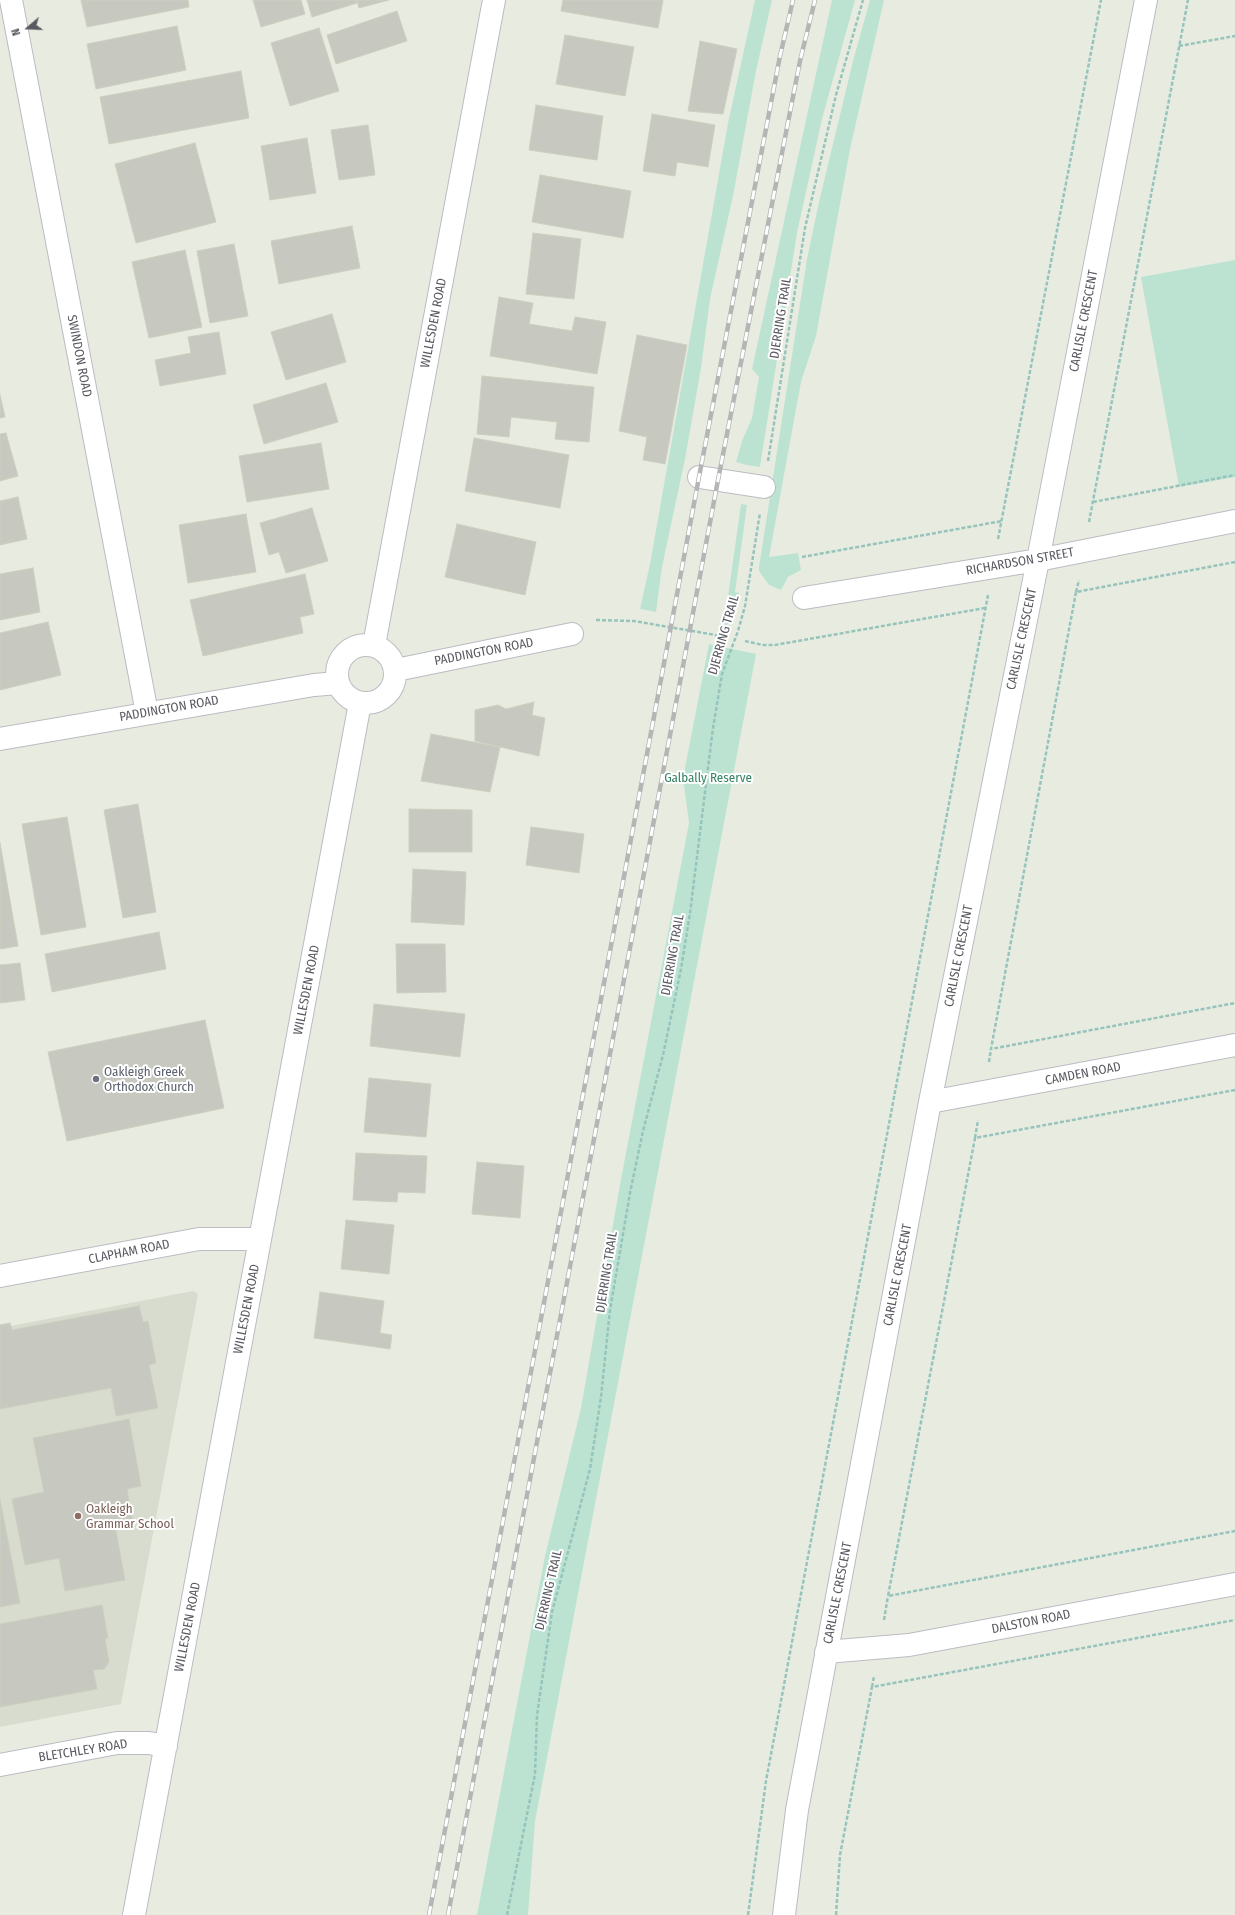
<!DOCTYPE html>
<html>
<head>
<meta charset="utf-8">
<style>
  body { margin:0 }
  #map { position:relative; width:1235px; height:1915px; overflow:hidden; background:#e8ece0; font-family:"Fira Sans Condensed",sans-serif }
  canvas { display:block }
  .north { position:absolute; left:8px; top:8px; width:40px; height:40px; -webkit-text-stroke:3px #fff; paint-order:stroke; rotate:251deg; font-size:11px; font-weight:700; line-height:16px; text-align:center; color:#5a5961 }
  .north::after { content:''; display:block; margin:auto; width:14px; height:18px; background:#5a5961; clip-path:polygon(50% 0,100% 100%,50% 72%,0 100%) }
</style>
</head>
<body>
<div id="map">
<canvas width="1235" height="1915"></canvas>
<div class="north">N</div>
</div>
<script>
const g = document.querySelector('canvas').getContext('2d');
g.lineJoin = 'round';
function paint(path, color) {
  g.fillStyle = color;
  g.fill(path, 'evenodd');
}
function shape(rows) {
  const path = new Path2D();
  for (const r of rows) {
    if (r.length === 3) {
      path.moveTo(r[0] + r[2], r[1]);
      path.arc(r[0], r[1], r[2], 0, 2 * Math.PI);
      continue;
    }
    path.moveTo(r[0], r[1]);
    for (let i = 2; i < r.length; i += 2) path.lineTo(r[i], r[i + 1]);
  }
  return path;
}
function trace(path, color, width, dash) {
  g.strokeStyle = color;
  g.lineWidth = width;
  g.lineCap = dash ? 'butt' : 'round';
  g.setLineDash(dash || []);
  g.stroke(path);
}
function write(font, color, halo, rows, align = 'center') {
  g.font = font + ' "Fira Sans Condensed",sans-serif';
  g.lineWidth = 4;
  g.setLineDash([]);
  g.textBaseline = 'middle';
  g.strokeStyle = halo;
  g.fillStyle = color;
  for (const [text, x, y, turn = 0] of rows) {
    g.save();
    g.translate(x, y);
    g.rotate((+turn || 0) * Math.PI / 180);
    g.textAlign = isNaN(turn) ? turn : align;
    if (halo) g.strokeText(text, 0, 0);
    g.fillText(text, 0, 0);
    g.restore();
  }
}
paint(shape([
  [193,1291,198,1294,121,1704,0,1727,0,1328]
]), '#d7dcce');
paint(shape([
  [755,0,772,0,756,71,733,196,710,299,701,368,685,459,662,567,656,612,640,609,650,564,728,123],
  [832,0,855,0,822,119,797,233,760,467,747,465,736,462,742,441,752,418,759,377,752,369],
  [870,0,884,0,850,149,816,336,801,382,769,557,798,553,801,570,788,577,781,590,769,585,759,571,759,567,807,259,819,202,853,61],
  [1235,260,1235,477,1179,487,1141,277],
  [741,504,747,505,735,592,739,593,735,611,723,632],
  [709,644,756,654,535,1821,528,1915,477,1915,545,1556,581,1408,621,1179,689,823,683,778]
]), '#bce3d2');
const building = shape([
  [81,0,188,0,189,7,87,27,81,0],
  [253,0,301,0,305,14,261,27,253,0],
  [307,0,356,0,357,3,312,17,307,0],
  [357,0,389,0,359,8,357,0],
  [563,0,663,0,658,28,561,11,563,0],
  [397,11,407,41,336,64,327,35,397,11],
  [177,26,186,70,96,89,87,44,177,26],
  [319,28,339,91,290,106,271,43,319,28],
  [565,35,634,47,625,96,556,84,565,35],
  [700,41,737,49,723,114,688,111,700,41],
  [241,71,249,118,109,144,100,97,241,71],
  [536,105,603,116,597,160,529,150,536,105],
  [652,114,715,125,708,167,677,162,675,176,643,171,652,114],
  [368,125,375,175,339,180,331,130,368,125],
  [307,138,316,193,270,200,261,146,307,138],
  [195,143,216,222,136,243,115,164,195,143],
  [540,175,631,191,623,238,532,222,540,175],
  [352,226,360,268,279,284,271,241,352,226],
  [533,233,581,239,574,299,526,294,533,233],
  [234,244,248,316,210,323,197,251,234,244],
  [185,250,202,327,149,338,132,262,185,250],
  [499,297,533,303,529,324,572,331,575,317,606,322,597,374,490,356,499,297],
  [332,314,346,362,286,380,271,332,332,314],
  [219,332,226,374,160,386,155,360,191,353,188,337,219,332],
  [637,335,687,345,665,464,643,460,647,437,619,431,637,335],
  [482,376,594,387,589,442,555,439,557,422,511,417,509,437,477,434,482,376],
  [326,383,338,422,264,444,253,405,326,383],
  [0,395,5,417,0,418,0,395],
  [6,433,18,476,0,481,0,434,6,433],
  [474,438,569,455,560,508,465,491,474,438],
  [321,443,329,489,247,502,239,456,321,443],
  [18,497,27,539,0,545,0,501,18,497],
  [312,508,328,561,286,573,279,552,269,555,260,523,312,508],
  [246,514,256,572,188,583,179,525,246,514],
  [457,524,536,542,525,595,445,577,457,524],
  [33,568,40,612,0,620,0,574,33,568],
  [305,574,314,614,300,617,303,633,203,656,190,600,305,574],
  [48,622,61,675,0,690,0,633,48,622],
  [534,702,532,715,545,718,539,756,475,741,475,710,498,705,506,709,534,702],
  [431,734,500,747,490,792,421,781,431,734],
  [138,804,156,912,123,918,104,810,138,804],
  [409,809,472,810,472,852,409,852,409,809],
  [67,817,86,927,41,935,22,824,67,817],
  [531,827,584,834,579,873,526,865,531,827],
  [0,843,18,946,0,949,0,843],
  [413,869,466,872,464,925,411,922,413,869],
  [159,932,166,969,52,992,45,954,159,932],
  [396,944,445,944,446,992,397,993,396,944],
  [20,963,25,1000,0,1003,0,965,20,963],
  [374,1004,465,1014,460,1057,370,1046,374,1004],
  [205,1020,224,1108,67,1141,48,1052,205,1020],
  [369,1078,431,1084,426,1137,364,1132,369,1078],
  [356,1153,427,1156,425,1193,398,1192,397,1202,353,1200,356,1153],
  [477,1162,524,1166,520,1218,472,1214,477,1162],
  [346,1220,394,1225,389,1274,341,1269,346,1220],
  [320,1292,384,1301,380,1333,392,1335,390,1349,314,1338,320,1292],
  [139,1306,143,1322,148,1321,156,1363,149,1365,158,1408,116,1416,111,1388,0,1409,0,1325,10,1323,12,1330,139,1306],
  [129,1419,141,1486,127,1489,133,1522,115,1526,125,1580,65,1591,59,1558,25,1565,12,1499,44,1492,33,1438,129,1419],
  [0,1499,20,1603,0,1607,0,1499],
  [102,1605,108,1638,105,1639,109,1662,104,1669,93,1670,97,1689,0,1707,0,1624,102,1605]
]);
paint(building, '#c7c8bf');
trace(building, '#ccd0bf', 1);
const minor = shape([
  [11,0,147,713],
  [699,477,764,487],
  [804,598,1038,560,1235,521],
  [374,645,494,0],
  [366,674,29],
  [396,670,572,634],
  [0,739,314,685,338,683],
  [930,1102,1235,1045],
  [0,1276,199,1239,260,1239],
  [826,1652,909,1645,1235,1584],
  [0,1765,117,1743,149,1743,166,1746],
  [134,1915,360,703],
  [784,1915,797,1810,930,1102,1038,560,1146,0]
]);
trace(minor, '#bcbbc2', 24);
trace(shape([
  [1179,46,1235,36],
  [768,461,805,228,836,95,863,0],
  [1093,502,1235,475],
  [1089,522,1188,0],
  [998,539,1101,0],
  [802,557,1002,521],
  [1235,562,1076,592,991,1049,1235,1003],
  [1076,592,1079,580],
  [596,620,634,621,727,637],
  [745,641,763,645,775,645,985,608],
  [989,1062,991,1049],
  [1235,1090,975,1138,888,1596,1235,1531],
  [975,1138,978,1120],
  [884,1620,888,1596],
  [872,1687,874,1676],
  [507,1915,535,1774,537,1715,552,1612,590,1469,601,1397,610,1310,630,1193,643,1131,663,1055,681,969,690,913,713,728,722,674,738,631,745,606,760,513],
  [748,1915,766,1781,988,595],
  [836,1915,840,1855,872,1687,1235,1620]
]), '#96c4bc', 2.5, [4, 2]);
trace(minor, '#fff', 22);
const rail = shape([
  [429,1915,699,477,780,56,793,0],
  [448,1915,718,480,800,61,815,0]
]);
trace(rail, '#b6b5b6', 4.5);
trace(rail, '#fff', 3, [9]);
for (const [x, y, r, color] of [
  [96,1079,4,"#6b7280"],
  [78,1516,4,"#8d6e63"]
]) {
  const dot = new Path2D();
  dot.arc(x, y, r, 0, 2 * Math.PI);
  g.fillStyle = color;
  g.fill(dot);
  trace(dot, '#fff', 1.5);
}
write('13px', '#5a5961', '#fff', [
  ["DJERRING TRAIL",781,318,-81],
  ["CARLISLE CRESCENT",1084,321,-79],
  ["WILLESDEN ROAD",434,323,-79],
  ["SWINDON ROAD",79,356,79],
  ["RICHARDSON STREET",1020,562,-10],
  ["DJERRING TRAIL",724,635,-74],
  ["CARLISLE CRESCENT",1022,639,-78],
  ["PADDINGTON ROAD",484,652,-11],
  ["PADDINGTON ROAD",169,709,-10],
  ["DJERRING TRAIL",673,955,-80],
  ["CARLISLE CRESCENT",959,956,-79],
  ["WILLESDEN ROAD",307,990,-79],
  ["CAMDEN ROAD",1083,1074,-11],
  ["CLAPHAM ROAD",129,1252,-11],
  ["DJERRING TRAIL",607,1272,-81],
  ["CARLISLE CRESCENT",898,1275,-79],
  ["WILLESDEN ROAD",247,1309,-79],
  ["DJERRING TRAIL",549,1590,-77],
  ["CARLISLE CRESCENT",838,1593,-79],
  ["DALSTON ROAD",1031,1622,-11],
  ["WILLESDEN ROAD",188,1627,-79],
  ["BLETCHLEY ROAD",83,1751,-9]
]);
write('13px', '#368364', '#fff', [
  ["Galbally Reserve",708,778]
]);
write('13px', '#5b616d', '#fff', [
  ["Oakleigh Greek",104,1072],
  ["Orthodox Church",104,1087]
], 'left');
write('13px', '#785e54', '#fff', [
  ["Oakleigh",86,1509],
  ["Grammar School",86,1524]
], 'left');
</script>
</body>
</html>
